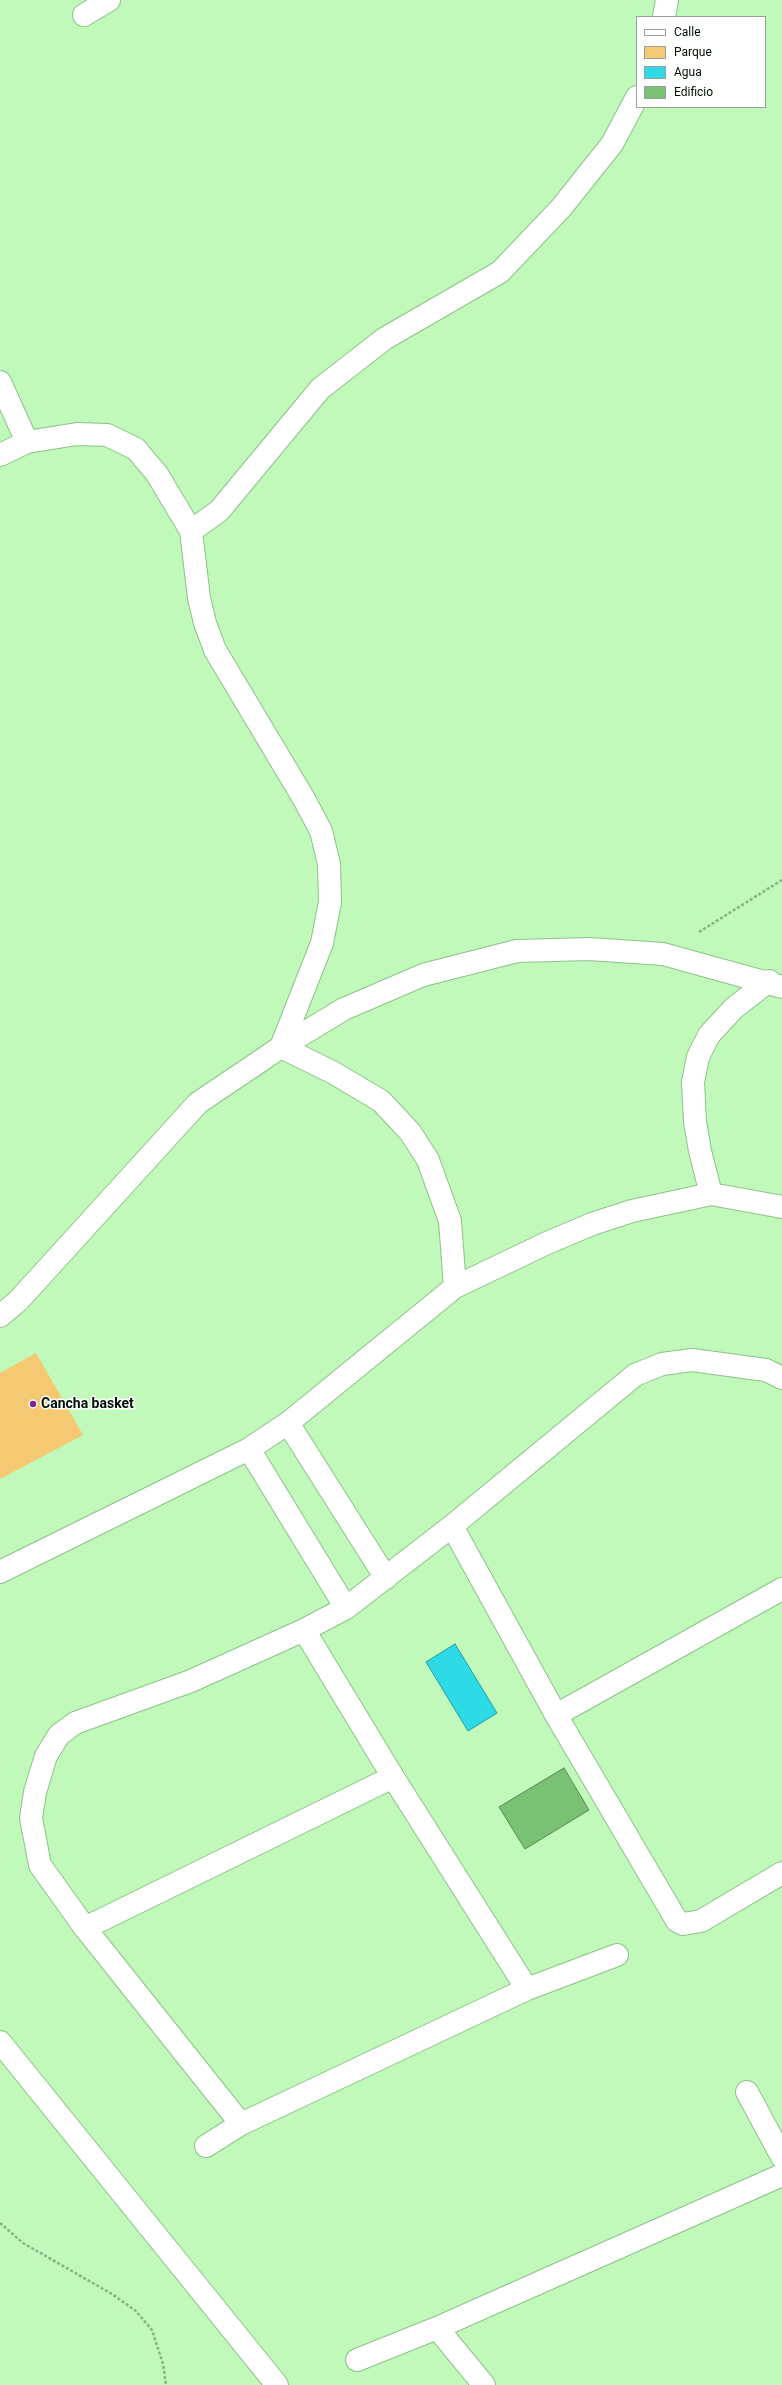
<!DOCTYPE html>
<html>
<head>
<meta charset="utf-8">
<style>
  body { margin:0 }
  #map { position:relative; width:782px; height:2385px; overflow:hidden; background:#c1f9bb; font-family:Roboto,sans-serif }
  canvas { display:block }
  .legend { position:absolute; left:636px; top:16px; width:130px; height:92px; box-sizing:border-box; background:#fff; border:1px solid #999f99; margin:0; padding:5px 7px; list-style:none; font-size:12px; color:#001000 }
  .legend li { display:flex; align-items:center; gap:8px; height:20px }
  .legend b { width:20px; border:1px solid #999f99 }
</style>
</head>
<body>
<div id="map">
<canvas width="782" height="2385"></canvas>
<ul class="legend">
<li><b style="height:5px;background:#fff"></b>Calle</li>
<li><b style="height:11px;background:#f5c872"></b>Parque</li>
<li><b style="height:11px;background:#2fdae7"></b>Agua</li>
<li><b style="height:11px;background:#79c173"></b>Edificio</li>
</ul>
</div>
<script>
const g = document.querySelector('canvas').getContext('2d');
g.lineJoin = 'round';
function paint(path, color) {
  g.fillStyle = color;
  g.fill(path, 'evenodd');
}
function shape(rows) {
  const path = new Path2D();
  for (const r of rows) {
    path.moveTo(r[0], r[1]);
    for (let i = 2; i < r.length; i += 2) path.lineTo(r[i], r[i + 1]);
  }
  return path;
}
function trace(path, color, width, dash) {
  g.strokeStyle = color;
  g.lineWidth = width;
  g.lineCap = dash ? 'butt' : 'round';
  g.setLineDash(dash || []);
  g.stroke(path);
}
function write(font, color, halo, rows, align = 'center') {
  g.font = font + ' Roboto,sans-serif';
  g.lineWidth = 3;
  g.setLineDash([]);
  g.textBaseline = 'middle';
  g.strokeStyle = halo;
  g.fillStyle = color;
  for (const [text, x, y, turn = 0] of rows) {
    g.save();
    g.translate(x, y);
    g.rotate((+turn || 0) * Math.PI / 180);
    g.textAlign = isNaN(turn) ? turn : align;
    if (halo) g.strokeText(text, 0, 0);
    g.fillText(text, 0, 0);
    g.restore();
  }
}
paint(shape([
  [36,1353,83,1435,0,1479,0,1373]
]), '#f5c872');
const water = shape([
  [455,1644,497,1713,468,1731,426,1662,455,1644]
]);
paint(water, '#2fdae7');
trace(water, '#219da2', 1);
const building = shape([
  [564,1768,589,1810,525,1849,499,1807,564,1768]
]);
paint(building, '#79c173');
trace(building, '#568a52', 1);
const minor = shape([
  [84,15,109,0],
  [664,17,667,0],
  [0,382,27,442],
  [0,455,27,442,77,434,107,435,136,449,157,474,191,531],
  [711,1194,700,1151,695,1122,693,1082,698,1057,709,1035,734,1008,769,981],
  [455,1287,450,1221,428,1160,410,1132,381,1101,334,1073,281,1047,322,943,330,902,329,864,321,831,304,799,215,650,205,623,199,598,191,531,219,511,320,389,384,339,500,272,561,208,612,144,637,97],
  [0,1316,18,1301,198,1103,281,1047,344,1009,423,975,517,951,589,949,663,954,782,987],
  [288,1423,386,1578],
  [249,1449,346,1608],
  [452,1526,556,1715,677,1921,683,1924,701,1921,782,1873],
  [0,1572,249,1449,288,1423,455,1287,547,1243,592,1224,632,1211,711,1194,782,1207],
  [304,1630,393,1777,527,1989],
  [556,1715,782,1589],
  [85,1928,393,1777],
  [0,2042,277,2385],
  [747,2092,782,2157],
  [241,2124,85,1928,40,1865,31,1818,35,1792,46,1756,59,1735,75,1723,191,1681,304,1630,346,1608,452,1526,635,1375,662,1364,692,1360,766,1370,782,1378],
  [206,2146,241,2124,527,1989,617,1955],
  [437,2328,484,2385],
  [357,2360,437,2328,782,2175]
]);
trace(minor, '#8cc287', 24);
trace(shape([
  [699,932,782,880],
  [0,2223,23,2243,112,2294,136,2311,152,2330,163,2364,166,2385]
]), '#87b383', 2.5, [3, 2]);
trace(minor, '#fff', 22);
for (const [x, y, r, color] of [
  [33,1404,4,"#842691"]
]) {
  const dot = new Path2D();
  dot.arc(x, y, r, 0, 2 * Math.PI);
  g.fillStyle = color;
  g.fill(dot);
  trace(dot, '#fff', 1.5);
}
write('bold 14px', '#001000', '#fff', [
  ["Cancha basket",41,1404]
], 'left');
</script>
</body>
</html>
